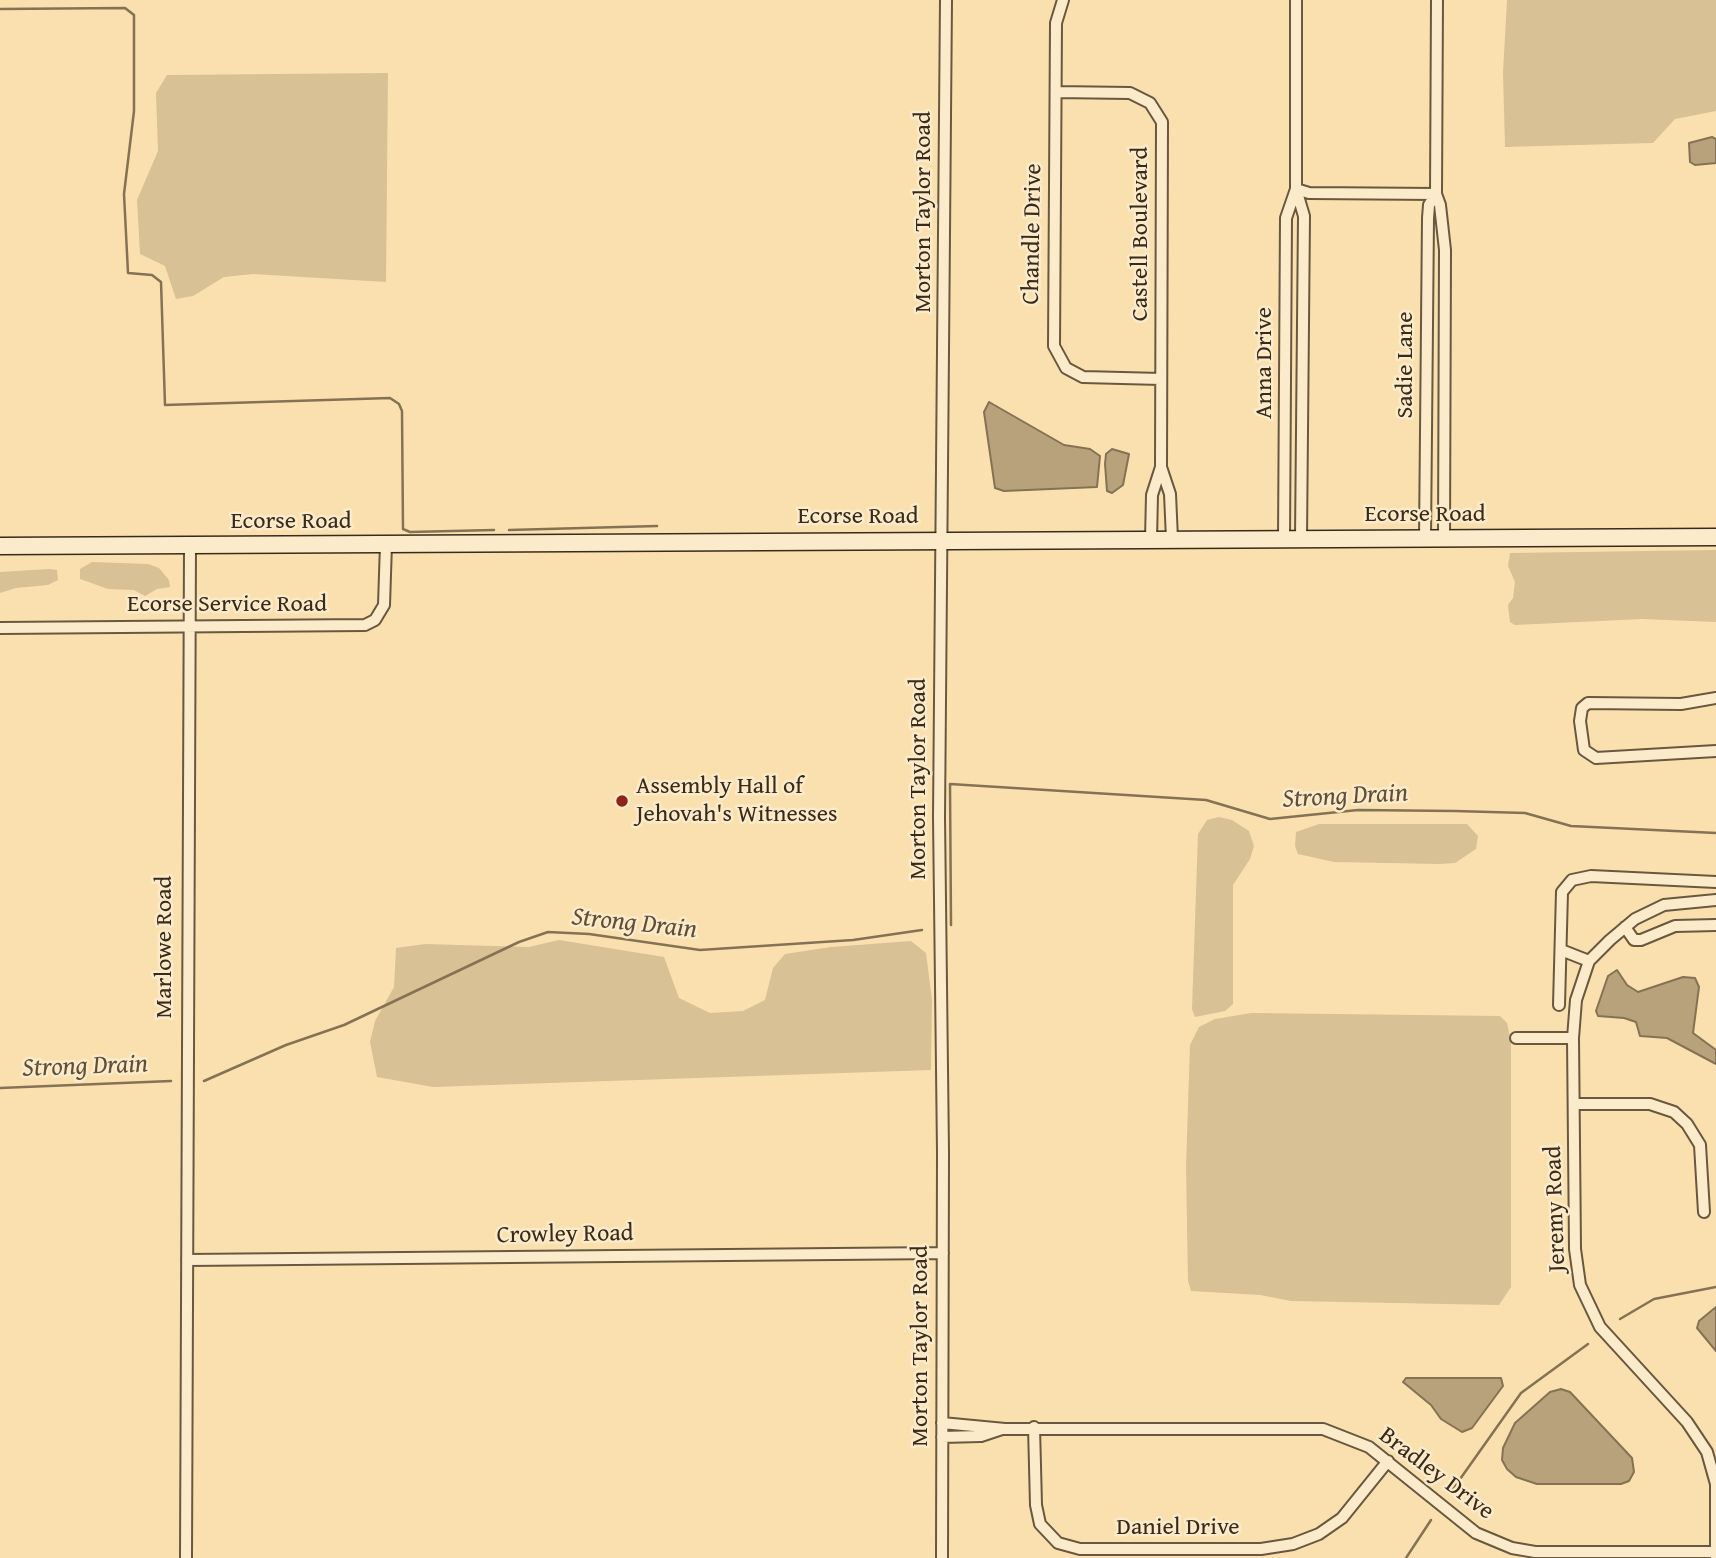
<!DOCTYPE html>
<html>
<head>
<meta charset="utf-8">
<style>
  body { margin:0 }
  canvas { display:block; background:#f9e0ae }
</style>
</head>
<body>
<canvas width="1716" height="1558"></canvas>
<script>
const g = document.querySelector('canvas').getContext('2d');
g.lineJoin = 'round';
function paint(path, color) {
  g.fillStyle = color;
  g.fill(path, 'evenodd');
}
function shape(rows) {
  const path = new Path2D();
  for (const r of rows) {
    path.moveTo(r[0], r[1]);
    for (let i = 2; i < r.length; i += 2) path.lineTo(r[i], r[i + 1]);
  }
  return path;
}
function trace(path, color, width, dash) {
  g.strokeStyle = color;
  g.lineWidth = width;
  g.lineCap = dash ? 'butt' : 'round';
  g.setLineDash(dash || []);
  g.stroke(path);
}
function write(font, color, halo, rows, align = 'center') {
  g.font = font + ' "Gentium Book Plus",serif';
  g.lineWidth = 5;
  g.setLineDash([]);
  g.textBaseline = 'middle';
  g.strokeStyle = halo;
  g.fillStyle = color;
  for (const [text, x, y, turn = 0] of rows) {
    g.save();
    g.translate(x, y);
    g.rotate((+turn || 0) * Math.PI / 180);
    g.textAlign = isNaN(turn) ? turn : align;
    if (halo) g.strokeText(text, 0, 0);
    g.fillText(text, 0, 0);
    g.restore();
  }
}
paint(shape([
  [1507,0,1716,0,1716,111,1675,119,1653,143,1505,147,1503,72],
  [388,73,386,282,253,274,224,277,193,296,176,299,165,266,140,254,138,217,137,200,158,151,156,93,167,75],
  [1716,550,1716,622,1642,619,1515,625,1510,622,1508,605,1513,598,1515,582,1508,566,1510,553],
  [92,562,148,564,159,568,169,580,170,587,157,589,145,596,134,590,108,589,80,579,80,569],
  [49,569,57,570,58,580,48,585,16,588,0,593,0,572],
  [1219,817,1232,820,1249,831,1254,846,1250,859,1233,885,1233,1004,1225,1011,1195,1017,1192,1009,1198,834,1207,820],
  [1319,824,1467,824,1478,836,1476,849,1455,863,1440,864,1334,862,1298,854,1295,846,1296,832],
  [559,940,664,957,679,998,710,1013,743,1011,765,1000,773,968,785,954,831,947,911,941,926,953,932,1000,931,1070,433,1087,377,1077,370,1042,375,1021,394,987,396,948,425,944,529,947],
  [1251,1013,1500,1016,1507,1023,1511,1041,1511,1287,1499,1305,1291,1301,1260,1295,1191,1291,1188,1281,1186,1167,1190,1045,1199,1027,1215,1019]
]), '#d8c195');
const water = shape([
  [1712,137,1716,139,1716,163,1695,165,1690,162,1689,143,1712,137],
  [989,402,1064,445,1090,449,1100,456,1097,487,1004,491,995,488,984,412,989,402],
  [1112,449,1129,454,1123,485,1112,493,1107,491,1105,464,1106,454,1112,449],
  [1617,970,1627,985,1638,992,1683,977,1695,978,1699,987,1693,1033,1716,1050,1716,1064,1667,1038,1640,1036,1636,1022,1624,1018,1598,1016,1596,1011,1608,976,1617,970],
  [1716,1307,1716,1351,1697,1328,1699,1321,1716,1307],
  [1406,1378,1501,1378,1503,1386,1472,1428,1462,1432,1441,1419,1431,1405,1403,1382,1406,1378],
  [1561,1389,1570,1392,1632,1458,1634,1472,1629,1481,1621,1484,1537,1484,1516,1477,1507,1469,1502,1460,1503,1448,1515,1423,1550,1392,1561,1389]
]);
paint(water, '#b8a27c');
trace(water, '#857255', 2);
trace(shape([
  [0,9,125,8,134,15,134,111,124,194,128,273,152,275,161,282,165,405,390,398,399,404,402,411,403,529,410,532,494,530],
  [509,530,657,526],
  [951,925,950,784,1206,800,1270,819,1358,810,1455,811,1525,813,1571,826,1716,833],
  [204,1081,286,1045,344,1025,519,942,548,932,589,934,700,950,853,940,922,930],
  [0,1088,171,1081],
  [1620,1319,1654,1299,1716,1287],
  [1453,1489,1521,1393,1588,1344],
  [1406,1558,1431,1520]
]), '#857255', 2.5);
const minor = shape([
  [1063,0,1056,23,1054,346,1066,368,1083,377,1161,379],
  [1296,0,1296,189,1304,216,1301,538],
  [1437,0,1436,194,1440,205,1445,250,1444,538],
  [1056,92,1130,93,1150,103,1162,122,1161,467,1152,495,1151,539],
  [1296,189,1309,193,1436,194],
  [1161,467,1170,494,1172,539],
  [1425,538,1428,218,1429,205,1436,194],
  [1284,539,1286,218,1296,189],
  [0,628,365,625,375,620,384,605,386,544],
  [1716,698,1681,704,1588,703,1582,708,1580,721,1584,750,1596,758,1716,751],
  [1625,927,1634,940,1641,940,1675,926,1716,925],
  [1561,950,1589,961],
  [1559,1005,1562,892,1572,880,1591,876,1716,882],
  [1516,1038,1573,1038],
  [1574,1104,1650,1104,1674,1112,1687,1124,1700,1145,1704,1212],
  [187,1260,943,1253],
  [942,1423,1005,1429,1323,1429,1369,1447,1476,1533,1512,1548,1535,1552,1716,1552],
  [1034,1427,1036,1505,1040,1524,1058,1543,1080,1549,1261,1549,1293,1544,1319,1534,1342,1518,1388,1461],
  [942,1437,981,1436,1002,1429],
  [1716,1557,1716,1484,1707,1452,1687,1422,1600,1327,1580,1285,1575,1249,1573,1038,1576,1000,1589,961,1610,940,1635,919,1664,905,1716,900],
  [186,1558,190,546],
  [942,1558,943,1152,939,817,946,0]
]);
const secondary = shape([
  [0,546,1716,537]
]);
trace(minor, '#695840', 14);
trace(secondary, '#392b1b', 19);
trace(minor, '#fbebca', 10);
trace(secondary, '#fbebca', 16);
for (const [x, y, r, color] of [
  [622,801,7,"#8f2418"]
]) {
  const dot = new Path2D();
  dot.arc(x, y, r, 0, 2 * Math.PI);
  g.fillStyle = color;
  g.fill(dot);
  trace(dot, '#fbebca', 2.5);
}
write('24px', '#392b1b', '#fbebca', [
  ["Morton Taylor Road",924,212,-90],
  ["Chandle Drive",1033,234,-89],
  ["Castell Boulevard",1141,234,-90],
  ["Anna Drive",1265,363,-90],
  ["Sadie Lane",1406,365,-90],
  ["Ecorse Road",1425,515],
  ["Ecorse Road",858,517],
  ["Ecorse Road",291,522],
  ["Ecorse Service Road",227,605],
  ["Morton Taylor Road",919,779,-90],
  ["Marlowe Road",165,947,-90],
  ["Jeremy Road",1556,1209,-92],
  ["Crowley Road",565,1235,-1],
  ["Morton Taylor Road",921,1346,-90],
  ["Bradley Drive",1436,1474,37],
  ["Daniel Drive",1178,1528]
]);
write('24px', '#392b1b', '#fbebca', [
  ["Assembly Hall of",636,787],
  ["Jehovah's Witnesses",636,815]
], 'left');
write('italic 26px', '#5f4f38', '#fbebca', [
  ["Strong Drain",1345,797,-3],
  ["Strong Drain",634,924,6],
  ["Strong Drain",85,1067,-2]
]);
</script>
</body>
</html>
